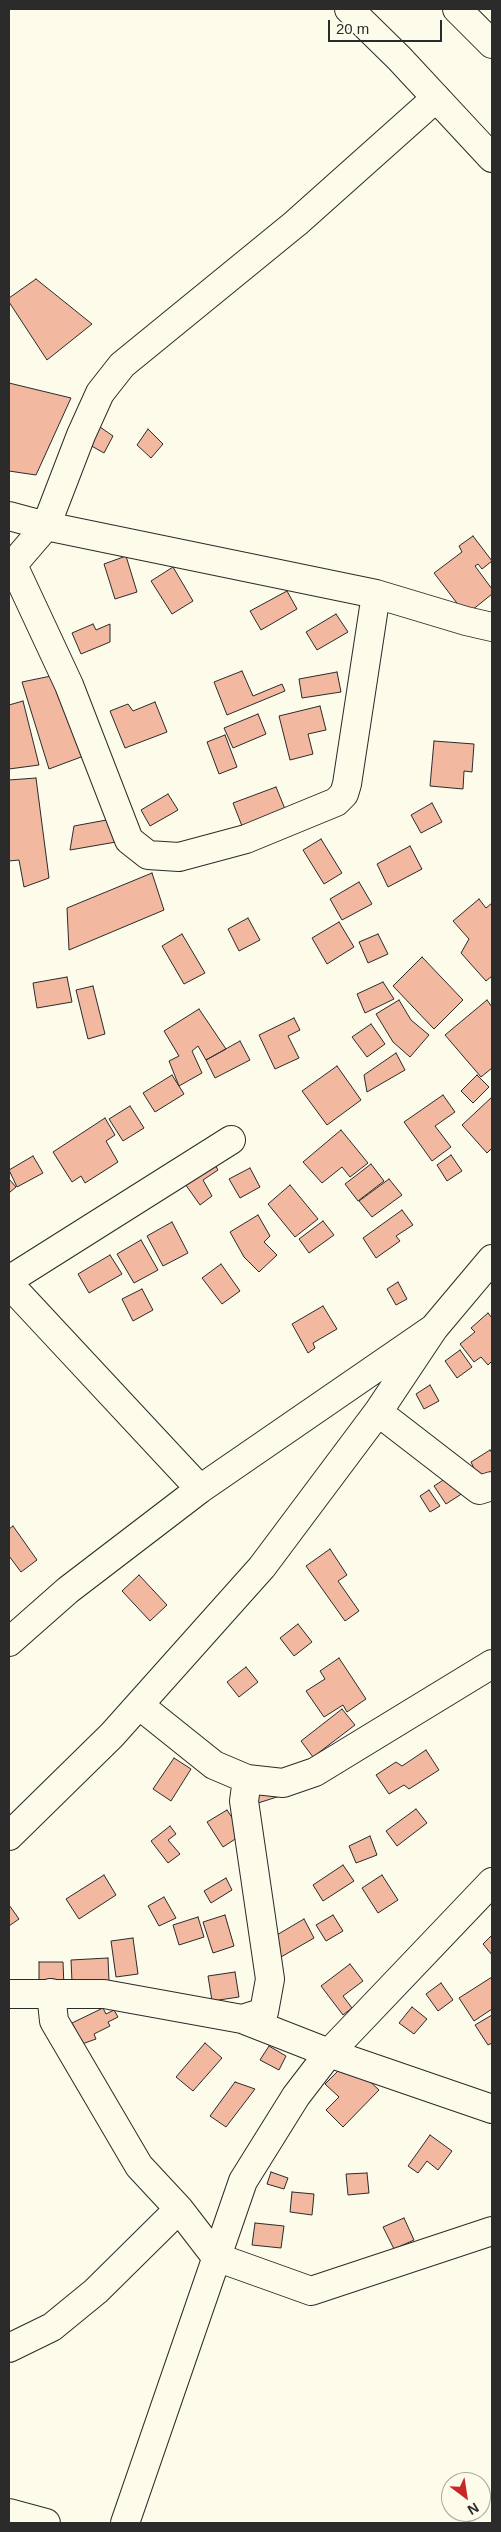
<!DOCTYPE html>
<html>
<head>
<meta charset="utf-8">
<style>
  body { margin:0 }
  #map { position:relative; width:501px; height:2532px; overflow:hidden; background:#fdfbea; font-family:Arial,sans-serif }
  canvas { display:block }
  .frame { position:absolute; inset:0; border:10px solid #2b2b2b; pointer-events:none }
  .north { position:absolute; left:441px; top:2472px; width:50px; height:50px; box-sizing:border-box; background:#fdfbea; border:1px solid #a9a89e; border-radius:50%; rotate:149deg; font-size:14px; font-weight:700; line-height:20px; text-align:center; color:#2b2b2b }
  .north::after { content:''; display:block; margin:auto; width:18px; height:22px; background:#c62828; clip-path:polygon(50% 0,100% 100%,50% 72%,0 100%) }
  .scale { position:absolute; left:328px; top:20px; width:114px; height:22px; box-sizing:border-box; border:2px solid #2b2b2b; border-top:0; padding-left:6px; font-size:15px; line-height:18px; white-space:nowrap; color:#2b2b2b; -webkit-text-stroke:4px #fdfbea; paint-order:stroke }
</style>
</head>
<body>
<div id="map">
<canvas width="501" height="2532"></canvas>
<div class="frame"></div>
<div class="north">N</div>
<div class="scale">20 m</div>
</div>
<script>
const g = document.querySelector('canvas').getContext('2d');
g.lineJoin = 'round';
function paint(path, color) {
  g.fillStyle = color;
  g.fill(path, 'evenodd');
}
function shape(rows) {
  const path = new Path2D();
  for (const r of rows) {
    path.moveTo(r[0], r[1]);
    for (let i = 2; i < r.length; i += 2) path.lineTo(r[i], r[i + 1]);
  }
  return path;
}
function trace(path, color, width, dash) {
  g.strokeStyle = color;
  g.lineWidth = width;
  g.lineCap = dash ? 'butt' : 'round';
  g.setLineDash(dash || []);
  g.stroke(path);
}
const building = shape([
  [36,279,92,324,47,360,9,302,9,298,36,279],
  [9,383,71,398,36,475,9,471,9,383],
  [100,427,113,436,104,453,88,444,100,427],
  [148,429,163,444,151,458,137,445,148,429],
  [473,536,492,561,482,569,478,564,475,566,492,589,492,594,466,615,434,573,462,552,459,546,473,536],
  [126,556,137,592,115,599,104,564,126,556],
  [173,567,193,601,172,614,151,581,173,567],
  [287,591,297,609,261,630,250,611,287,591],
  [336,614,348,632,317,650,306,632,336,614],
  [93,624,96,630,110,624,110,642,81,654,72,633,93,624],
  [242,671,253,696,282,684,285,691,227,715,214,682,242,671],
  [337,672,341,692,302,698,299,679,337,672],
  [56,675,89,754,49,769,22,682,56,675],
  [23,701,39,765,9,769,9,705,23,701],
  [155,702,167,732,125,748,110,711,128,704,133,711,155,702],
  [320,706,326,730,308,734,313,754,290,760,279,716,320,706],
  [258,714,266,734,233,748,224,728,258,714],
  [225,735,237,767,219,774,207,742,225,735],
  [434,741,474,744,472,772,464,771,463,789,430,786,434,741],
  [36,778,49,878,24,887,19,860,9,861,9,780,36,778],
  [276,787,285,809,242,826,233,803,276,787],
  [168,794,178,810,150,826,141,810,168,794],
  [432,803,442,822,421,833,411,815,432,803],
  [112,819,116,842,70,850,74,826,112,819],
  [321,839,342,873,324,884,303,850,321,839],
  [410,846,422,869,388,887,377,864,410,846],
  [152,873,164,910,69,950,67,908,152,873],
  [359,882,372,904,342,920,330,899,359,882],
  [479,899,486,908,492,903,492,976,486,981,461,953,469,939,453,921,479,899],
  [248,918,260,940,239,951,228,929,248,918],
  [339,922,354,947,327,964,312,938,339,922],
  [182,934,205,973,184,984,162,946,182,934],
  [378,934,388,954,368,963,359,942,378,934],
  [422,957,463,1000,434,1029,393,986,422,957],
  [67,977,72,1002,37,1008,33,983,67,977],
  [383,982,394,999,365,1013,357,994,383,982],
  [93,986,105,1034,88,1039,76,990,93,986],
  [399,1000,411,1020,429,1035,410,1057,393,1042,376,1014,399,1000],
  [487,1000,492,1007,492,1068,481,1077,445,1035,487,1000],
  [199,1009,226,1049,206,1060,198,1046,192,1051,202,1073,179,1086,169,1061,179,1056,164,1031,199,1009],
  [294,1018,300,1030,288,1036,299,1058,275,1069,259,1035,294,1018],
  [371,1024,385,1044,367,1057,352,1037,371,1024],
  [240,1041,250,1060,215,1078,206,1060,240,1041],
  [396,1053,405,1070,367,1092,364,1075,396,1053],
  [337,1066,361,1100,327,1125,302,1091,337,1066],
  [172,1075,184,1094,155,1112,143,1093,172,1075],
  [477,1075,489,1087,473,1103,461,1091,477,1075],
  [443,1095,455,1112,435,1126,451,1147,432,1161,404,1122,443,1095],
  [492,1097,492,1148,487,1153,462,1125,492,1097],
  [130,1106,144,1128,123,1141,109,1119,130,1106],
  [105,1118,115,1135,106,1141,118,1162,85,1183,81,1176,72,1182,53,1152,105,1118],
  [341,1130,368,1163,350,1177,342,1167,322,1183,303,1162,341,1130],
  [209,1154,218,1170,203,1180,212,1196,200,1205,178,1174,209,1154],
  [451,1155,462,1171,447,1181,437,1165,451,1155],
  [33,1156,43,1173,17,1187,9,1170,33,1156],
  [371,1164,384,1181,358,1201,345,1184,371,1164],
  [250,1168,260,1187,240,1198,229,1179,250,1168],
  [9,1179,16,1187,9,1193,9,1179],
  [389,1179,402,1195,372,1217,359,1201,389,1179],
  [290,1185,318,1219,295,1237,268,1204,290,1185],
  [402,1210,413,1225,396,1236,400,1241,376,1258,363,1238,402,1210],
  [258,1215,270,1236,264,1242,277,1255,259,1272,244,1257,230,1232,258,1215],
  [323,1221,334,1235,309,1253,299,1239,323,1221],
  [172,1222,188,1253,163,1266,147,1236,172,1222],
  [141,1240,158,1270,134,1283,117,1254,141,1240],
  [110,1255,122,1274,89,1293,78,1274,110,1255],
  [221,1264,240,1291,222,1304,202,1278,221,1264],
  [398,1282,407,1299,396,1305,387,1289,398,1282],
  [142,1289,153,1310,133,1321,122,1299,142,1289],
  [323,1306,337,1329,313,1343,315,1348,308,1353,292,1324,323,1306],
  [488,1313,492,1318,492,1361,488,1365,481,1357,474,1362,460,1344,475,1332,471,1328,488,1313],
  [460,1350,472,1367,457,1378,445,1361,460,1350],
  [430,1385,439,1401,424,1409,416,1394,430,1385],
  [490,1450,492,1453,492,1472,479,1479,471,1462,490,1450],
  [451,1475,463,1493,446,1504,434,1486,451,1475],
  [429,1490,440,1506,430,1512,420,1496,429,1490],
  [13,1526,37,1560,21,1572,9,1556,9,1529,13,1526],
  [330,1549,347,1575,338,1581,359,1611,345,1621,306,1566,330,1549],
  [139,1575,167,1605,150,1621,122,1591,139,1575],
  [298,1624,312,1642,294,1656,280,1638,298,1624],
  [339,1658,366,1699,347,1712,343,1705,324,1717,306,1691,325,1679,320,1671,339,1658],
  [246,1667,258,1682,239,1697,227,1682,246,1667],
  [342,1709,355,1725,313,1757,301,1741,342,1709],
  [426,1750,439,1770,409,1789,404,1785,389,1794,376,1775,396,1762,402,1766,426,1750],
  [174,1758,191,1769,171,1801,153,1789,174,1758],
  [249,1783,280,1796,255,1804,249,1783],
  [416,1809,427,1823,397,1846,386,1831,416,1809],
  [227,1810,243,1834,223,1847,207,1822,227,1810],
  [170,1826,176,1834,168,1840,180,1854,168,1863,151,1841,170,1826],
  [370,1836,377,1855,356,1863,349,1846,370,1836],
  [343,1865,354,1881,323,1901,313,1885,343,1865],
  [104,1875,116,1895,79,1919,66,1899,104,1875],
  [382,1875,398,1900,378,1913,362,1888,382,1875],
  [226,1878,232,1890,211,1903,204,1891,226,1878],
  [164,1897,176,1918,159,1926,148,1906,164,1897],
  [9,1905,19,1919,9,1926,9,1905],
  [225,1915,234,1946,213,1953,203,1922,225,1915],
  [333,1915,343,1931,326,1941,316,1925,333,1915],
  [198,1917,204,1937,179,1945,173,1925,198,1917],
  [304,1919,314,1938,281,1957,270,1939,304,1919],
  [492,1935,492,1955,483,1944,492,1935],
  [133,1938,138,1974,116,1977,111,1941,133,1938],
  [108,1958,109,1981,72,1982,71,1960,108,1958],
  [39,1962,63,1962,64,1987,39,1988,39,1962],
  [350,1964,363,1981,343,1996,352,2008,343,2015,321,1986,350,1964],
  [235,1972,239,1997,212,2001,208,1976,235,1972],
  [492,1977,492,2009,474,2021,459,1998,492,1977],
  [441,1983,453,2000,438,2011,426,1994,441,1983],
  [412,2007,427,2019,414,2034,399,2023,412,2007],
  [103,2008,106,2014,114,2010,118,2017,108,2022,110,2026,94,2034,96,2039,82,2044,72,2023,103,2008],
  [492,2015,492,2043,488,2045,475,2025,492,2015],
  [205,2043,222,2058,193,2091,176,2077,205,2043],
  [269,2046,286,2056,279,2070,260,2060,269,2046],
  [348,2061,379,2090,343,2127,326,2110,339,2097,325,2084,348,2061],
  [235,2082,255,2089,226,2127,210,2116,235,2082],
  [430,2135,452,2151,438,2170,427,2161,418,2173,408,2166,430,2135],
  [271,2172,288,2178,284,2189,267,2184,271,2172],
  [367,2173,369,2193,348,2195,346,2174,367,2173],
  [292,2192,314,2194,312,2215,290,2212,292,2192],
  [404,2218,414,2240,394,2249,383,2227,404,2218],
  [255,2223,284,2226,281,2248,252,2245,255,2223]
]);
paint(building, '#f2b8a0');
trace(building, '#2b2b2b', 1);
const street = shape([
  [9,516,46,526,376,594,466,621,492,627],
  [13,565,69,685,129,840,148,855,179,857,246,839,336,802,344,794,347,784,376,594],
  [9,569,46,526,81,435,100,393,122,365,296,223,436,98],
  [9,1280,231,1140],
  [9,1284,200,1489],
  [378,1412,479,1490,492,1486],
  [9,1642,68,1590,200,1489,434,1328,492,1259],
  [139,1705,214,1765,247,1779,283,1783,315,1772,492,1664],
  [9,1836,112,1735,262,1567,378,1412,434,1328],
  [51,1993,54,2021,139,2166,179,2209,216,2257,311,2291,492,2231],
  [9,1994,104,1994,242,2019,329,2053,492,2109],
  [242,2019,264,2012,270,1979,244,1801,247,1779],
  [9,2348,52,2327,96,2291,179,2209],
  [9,2513,46,2523],
  [125,2523,243,2181,296,2096,329,2053,492,1882]
]);
const secondary = shape([
  [349,9,399,58,492,158],
  [457,9,492,44]
]);
trace(street, '#2b2b2b', 30);
trace(secondary, '#2b2b2b', 30);
trace(street, '#fdfbea', 28);
trace(secondary, '#fdfbea', 28);
</script>
</body>
</html>
